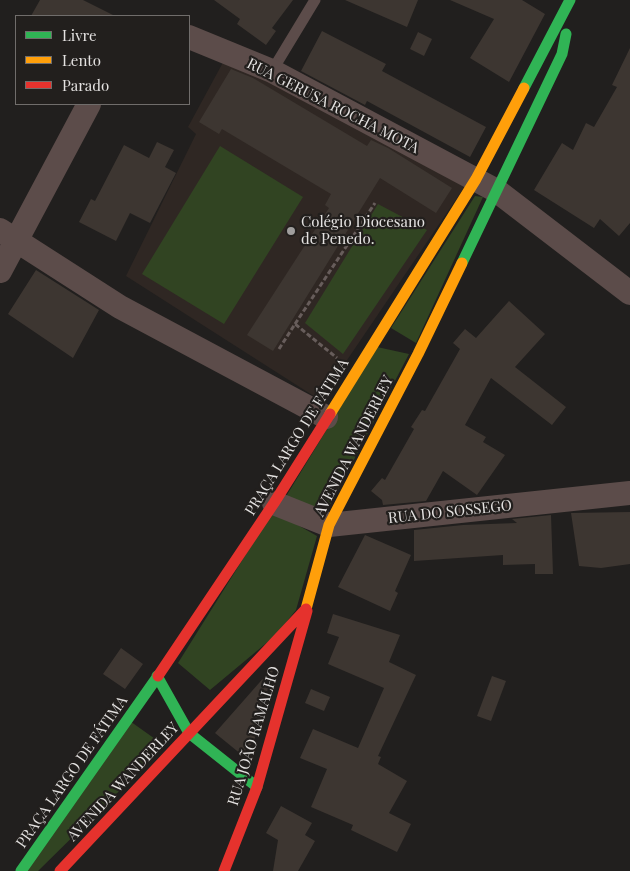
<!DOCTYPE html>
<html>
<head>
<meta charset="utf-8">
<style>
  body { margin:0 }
  #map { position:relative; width:630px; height:871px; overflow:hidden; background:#211f1e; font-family:"Playfair Display",serif }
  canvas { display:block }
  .legend { position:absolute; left:15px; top:15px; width:175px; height:90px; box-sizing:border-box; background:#221f1d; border:1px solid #706d6b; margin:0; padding:6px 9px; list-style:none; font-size:15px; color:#e4e2e1 }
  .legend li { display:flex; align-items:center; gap:10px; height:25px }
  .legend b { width:25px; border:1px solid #706d6b }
</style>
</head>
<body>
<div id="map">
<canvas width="630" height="871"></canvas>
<ul class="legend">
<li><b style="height:6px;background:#30b455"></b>Livre</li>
<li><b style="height:6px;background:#ff9f0a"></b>Lento</li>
<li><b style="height:6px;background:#e5322d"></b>Parado</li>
</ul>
</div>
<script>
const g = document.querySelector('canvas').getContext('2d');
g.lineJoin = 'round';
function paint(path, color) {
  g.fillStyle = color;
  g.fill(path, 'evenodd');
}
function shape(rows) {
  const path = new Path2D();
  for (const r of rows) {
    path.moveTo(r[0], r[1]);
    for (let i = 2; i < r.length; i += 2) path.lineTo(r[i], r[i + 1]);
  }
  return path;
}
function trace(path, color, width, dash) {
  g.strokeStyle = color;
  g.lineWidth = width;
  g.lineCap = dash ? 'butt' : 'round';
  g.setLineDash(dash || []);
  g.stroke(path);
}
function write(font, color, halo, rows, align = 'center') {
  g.font = font + ' "Playfair Display",serif';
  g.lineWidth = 4.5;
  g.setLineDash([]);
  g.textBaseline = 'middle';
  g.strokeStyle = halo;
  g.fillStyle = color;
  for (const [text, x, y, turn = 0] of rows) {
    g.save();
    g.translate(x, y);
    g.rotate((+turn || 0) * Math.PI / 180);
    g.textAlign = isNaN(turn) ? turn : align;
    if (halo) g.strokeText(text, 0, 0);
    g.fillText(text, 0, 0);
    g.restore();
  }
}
paint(shape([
  [227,55,465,186,320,400,126,276,196,134,188,127]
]), '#2f2723');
paint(shape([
  [220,146,303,197,224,324,142,274],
  [475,196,483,197,416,343,391,328],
  [378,204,427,230,343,354,305,323],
  [377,347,409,354,323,519,282,503],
  [273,511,317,536,296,610,276,635,210,690,178,663],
  [127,719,165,746,38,871,16,871]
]), '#314422');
paint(shape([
  [40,0,83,0,115,16,31,16],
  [214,0,293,0,272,28,276,31,266,45,237,24,240,19],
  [345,0,418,0,407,27],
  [450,0,522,0,545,14,509,82,470,58,494,19],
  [322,31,386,64,382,71,486,127,470,157,367,101,365,105,301,71],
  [418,32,432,39,424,56,410,49],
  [630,48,630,223,619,236,600,219,594,228,534,190,562,143,573,150,586,123,594,127,617,87,612,85],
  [231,69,253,78,367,146,371,140,388,148,452,188,436,213,380,178,273,351,247,335,329,208,325,205,331,194,222,129,219,134,199,122],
  [157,142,174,150,165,167,176,173,150,223,130,213,116,241,79,222,91,199,95,201,124,145,149,158],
  [36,270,99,310,73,358,8,314],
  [509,301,545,334,515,367,566,407,552,425,491,378,465,425,486,437,483,442,505,455,477,495,443,471,426,501,383,505,382,500,371,491,382,478,385,480,414,429,411,427,422,410,425,411,460,349,453,343,465,329,476,338],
  [630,512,630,564,601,568,579,566,571,513],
  [551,515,553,574,535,574,535,564,503,565,503,555,414,561,414,530,463,525,517,523,512,519],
  [365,535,411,555,395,591,398,593,390,611,338,587],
  [333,614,400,635,389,662,416,675,378,756,381,757,378,764,407,781,389,813,411,824,397,852,351,830,353,825,311,807,327,769,300,758,313,729,358,748,384,688,328,664,339,637,327,633],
  [121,648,143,664,125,689,103,674],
  [274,666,254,741,242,755,215,733],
  [492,676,506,681,491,721,477,716],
  [311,689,330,697,324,711,305,703],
  [281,806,312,823,305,835,315,841,298,871,273,871,278,840,266,833]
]), '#3d3631');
trace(shape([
  [295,324,375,203],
  [279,349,295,324,337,358]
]), '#675d5b', 3, [5, 2.5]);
trace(shape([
  [272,71,315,0]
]), '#5c4c4a', 11);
trace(shape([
  [189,37,272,71,497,191,630,293],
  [0,230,120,307,326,417],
  [0,271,89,104],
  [274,503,329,525,630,493]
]), '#5c4c4a', 24);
trace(shape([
  [524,88,570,0],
  [462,263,562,54,566,34],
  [157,676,189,733,257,787],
  [21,871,158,676]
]), '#30b455', 11);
trace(shape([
  [330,414,476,179,524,88],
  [306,609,329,525,418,354,462,263]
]), '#ff9f0a', 11);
trace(shape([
  [158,676,274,503,330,414],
  [60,871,306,609],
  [224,871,257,787,307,611]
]), '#e5322d', 11);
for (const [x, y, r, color] of [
  [291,231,5,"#a09e9d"]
]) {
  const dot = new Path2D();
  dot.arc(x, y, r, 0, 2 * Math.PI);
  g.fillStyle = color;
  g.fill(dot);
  trace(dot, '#221f1d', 2);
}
write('15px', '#e4e2e1', '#221f1d', [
  ["RUA GERUSA ROCHA MOTA",333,106,27],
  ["PRAÇA LARGO DE FÁTIMA",297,437,-58],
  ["AVENIDA WANDERLEY",354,446,-63],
  ["RUA DO SOSSEGO",450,512,-6],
  ["RUA JOÃO RAMALHO",254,736,-73],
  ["PRAÇA LARGO DE FÁTIMA",72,772,-55],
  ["AVENIDA WANDERLEY",123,782,-47]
]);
write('15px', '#e4e2e1', '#221f1d', [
  ["Colégio Diocesano",301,222],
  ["de Penedo.",301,239]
], 'left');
</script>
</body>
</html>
